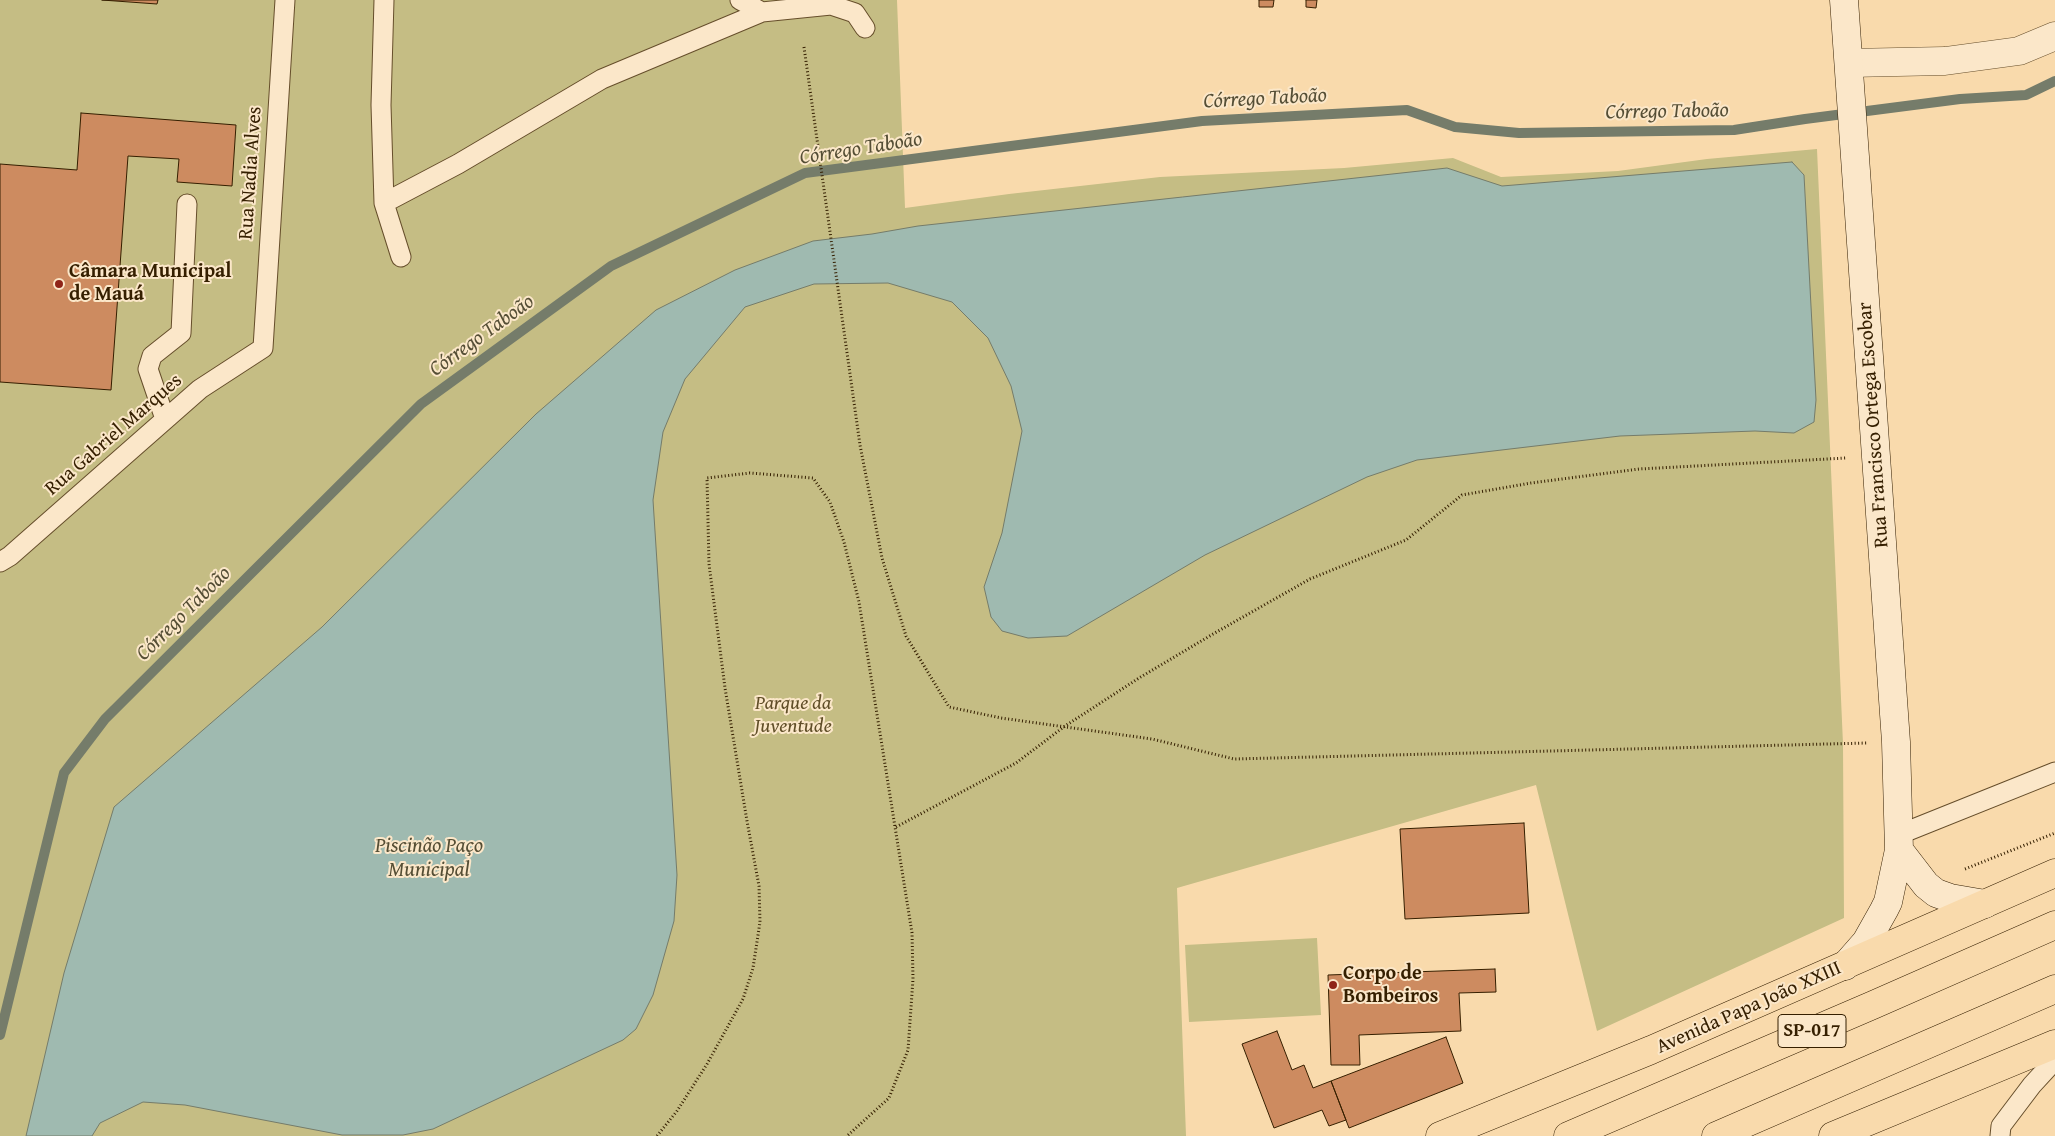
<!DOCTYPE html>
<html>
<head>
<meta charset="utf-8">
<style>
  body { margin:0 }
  canvas { display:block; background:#f9daac }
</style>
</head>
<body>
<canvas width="2055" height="1136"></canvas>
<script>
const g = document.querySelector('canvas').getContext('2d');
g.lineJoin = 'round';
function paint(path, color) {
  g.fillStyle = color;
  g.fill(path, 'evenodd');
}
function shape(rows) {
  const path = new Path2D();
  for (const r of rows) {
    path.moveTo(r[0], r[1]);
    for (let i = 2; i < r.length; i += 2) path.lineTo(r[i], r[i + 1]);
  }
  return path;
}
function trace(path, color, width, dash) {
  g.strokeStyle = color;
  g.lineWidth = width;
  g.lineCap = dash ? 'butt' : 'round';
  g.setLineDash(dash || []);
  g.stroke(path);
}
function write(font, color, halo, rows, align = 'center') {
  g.font = font + ' "Gentium Book Plus",serif';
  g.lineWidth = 4;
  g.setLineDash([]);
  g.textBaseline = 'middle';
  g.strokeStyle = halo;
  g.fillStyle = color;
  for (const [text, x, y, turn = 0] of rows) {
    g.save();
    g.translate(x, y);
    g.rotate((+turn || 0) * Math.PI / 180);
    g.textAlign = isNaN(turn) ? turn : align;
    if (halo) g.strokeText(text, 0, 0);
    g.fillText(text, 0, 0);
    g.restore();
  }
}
paint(shape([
  [0,0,897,0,905,208,1009,194,1160,177,1344,168,1453,158,1501,177,1618,171,1707,159,1817,149,1843,744,1844,918,1597,1031,1536,785,1177,888,1186,1136,0,1136],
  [1317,938,1321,1015,1189,1022,1185,945]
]), '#c5bd84');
const water = shape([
  [1792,162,1804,175,1816,400,1814,422,1794,433,1755,431,1620,436,1417,460,1367,477,1205,555,1067,636,1028,638,1002,631,991,617,984,587,1002,533,1022,431,1011,386,988,338,952,302,888,283,814,284,745,307,685,379,663,432,653,500,677,875,674,921,653,995,636,1029,623,1040,433,1129,403,1135,342,1135,185,1105,143,1102,100,1123,92,1136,26,1136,64,973,114,807,322,627,536,414,656,310,735,270,813,241,872,234,918,226,1447,168,1502,186,1792,162]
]);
paint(water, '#9fbab0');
trace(water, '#757c6a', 1);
trace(shape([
  [0,1035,64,773,105,719,421,404,611,266,805,173,1202,121,1407,110,1455,127,1519,133,1734,130,1805,119,1960,99,2026,95,2055,81]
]), '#757c6a', 10);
const building = shape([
  [102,0,158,0,157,4,102,0],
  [1259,0,1274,0,1273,7,1259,7,1259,0],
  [1306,0,1317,0,1316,8,1306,7,1306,0],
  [81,113,236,125,232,186,177,182,179,159,128,156,111,390,0,382,0,164,77,170,81,113],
  [1524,823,1529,913,1405,919,1400,829,1524,823],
  [1495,969,1496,992,1459,993,1461,1031,1359,1035,1360,1065,1331,1065,1328,975,1495,969],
  [1277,1031,1292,1070,1304,1065,1313,1088,1331,1081,1346,1120,1329,1126,1322,1110,1274,1128,1242,1044,1277,1031],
  [1446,1037,1463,1083,1349,1128,1331,1081,1446,1037]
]);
paint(building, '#cd8b60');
trace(building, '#351f00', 1);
const service = shape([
  [384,0,381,105,384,203,401,257],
  [740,0,762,12,831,5,855,13,865,28],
  [384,203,458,164,602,79,762,12],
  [165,419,148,369,152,356,181,333,187,204],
  [0,562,10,556,200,389,263,348,285,0],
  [1898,835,2055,772],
  [2000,1136,2001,1126,2032,1085,2055,1060]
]);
const minor = shape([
  [1849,63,1945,61,2019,51,2055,36]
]);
const secondary = shape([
  [1844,0,1896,742,1899,850,1888,902,1884,910,1866,942,1845,966],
  [1899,850,1926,885,1936,893,1950,898,1985,904]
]);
const primary = shape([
  [1440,1136,1651,1050,2055,873],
  [1833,1136,2055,1044]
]);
const trunk = shape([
  [1568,1136,1873,1005,2055,925],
  [1716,1136,2055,989]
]);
trace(service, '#664e2b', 21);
trace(minor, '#664e2b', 29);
trace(secondary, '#351f00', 29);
trace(primary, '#351f00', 29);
trace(trunk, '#351f00', 29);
trace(shape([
  [804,47,860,445,882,558,906,636,949,707,1001,718,1152,739,1234,759,1867,743],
  [896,827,1016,763,1065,726,1139,678,1213,634,1310,579,1406,540,1462,495,1531,483,1639,469,1846,458],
  [1965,869,2055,833],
  [657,1136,677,1111,707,1064,743,999,753,968,760,922,759,886,747,821,725,688,709,564,707,478,750,473,813,478,830,502,844,542,859,602,912,933,913,979,908,1050,889,1098,847,1136]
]), '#351f00', 3, [1, 2.5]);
trace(service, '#fbe7c9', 19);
trace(minor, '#fbe7c9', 28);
trace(secondary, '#fbe7c9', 28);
trace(primary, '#f9daac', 28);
trace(trunk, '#f9daac', 28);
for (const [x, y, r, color] of [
  [59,284,5,"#8f2418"],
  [1333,985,5,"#8f2418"]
]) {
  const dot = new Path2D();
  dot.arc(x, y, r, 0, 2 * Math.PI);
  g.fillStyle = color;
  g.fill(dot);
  trace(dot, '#fbe7c9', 2);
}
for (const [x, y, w] of [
  [1812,1031,68]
]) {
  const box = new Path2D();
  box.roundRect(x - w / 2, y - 16.5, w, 33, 4);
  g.fillStyle = '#fbe7c9';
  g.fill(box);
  trace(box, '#351f00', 1);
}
write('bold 19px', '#351f00', null, [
  ["SP-017",1812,1031]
]);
write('20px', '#351f00', '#fbe7c9', [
  ["Rua Nadia Alves",251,173,-86],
  ["Rua Francisco Ortega Escobar",1874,425,-94],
  ["Rua Gabriel Marques",114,435,-41],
  ["Avenida Papa João XXIII",1749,1008,-24]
]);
write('bold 20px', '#351f00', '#fbe7c9', [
  ["Câmara Municipal",69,272],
  ["de Mauá",69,295],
  ["Corpo de",1343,974],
  ["Bombeiros",1343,997]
], 'left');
write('italic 20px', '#604e28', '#fbe7c9', [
  ["Parque da",793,704],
  ["Juventude",793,727]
]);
write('italic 21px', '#554e35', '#fbe7c9', [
  ["Córrego Taboão",1265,99,-3],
  ["Córrego Taboão",1667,112,-1],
  ["Córrego Taboão",861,149,-9],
  ["Córrego Taboão",482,336,-36],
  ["Córrego Taboão",184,614,-45],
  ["Piscinão Paço",429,847],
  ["Municipal",429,871]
]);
</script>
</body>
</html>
